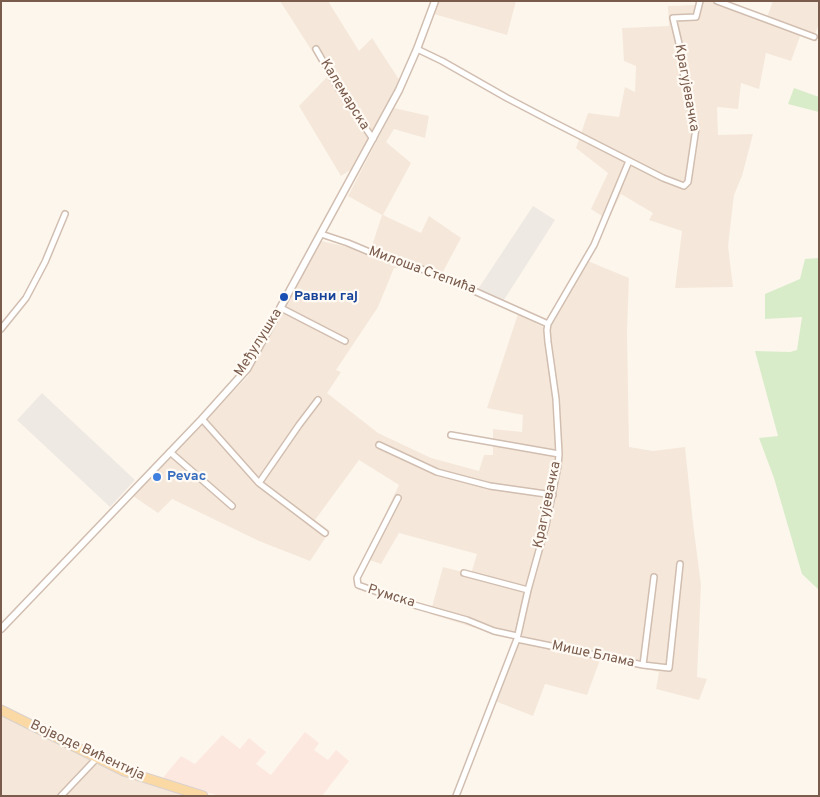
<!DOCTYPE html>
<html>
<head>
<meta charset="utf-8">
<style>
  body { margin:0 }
  #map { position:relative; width:820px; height:797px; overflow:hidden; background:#fdf6ec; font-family:Overpass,sans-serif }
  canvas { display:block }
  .frame { position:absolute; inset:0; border:2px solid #7a5c4d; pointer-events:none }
</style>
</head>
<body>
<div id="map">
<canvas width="820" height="797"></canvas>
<div class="frame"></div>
</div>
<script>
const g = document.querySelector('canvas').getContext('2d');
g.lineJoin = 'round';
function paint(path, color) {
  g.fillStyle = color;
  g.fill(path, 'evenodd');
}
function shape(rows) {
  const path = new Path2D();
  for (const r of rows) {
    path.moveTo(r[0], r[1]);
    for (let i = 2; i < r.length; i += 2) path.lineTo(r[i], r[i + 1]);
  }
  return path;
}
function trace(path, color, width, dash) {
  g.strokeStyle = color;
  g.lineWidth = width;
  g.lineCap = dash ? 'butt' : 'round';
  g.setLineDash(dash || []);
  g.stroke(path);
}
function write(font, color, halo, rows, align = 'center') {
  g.font = font + ' Overpass,sans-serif';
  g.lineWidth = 4.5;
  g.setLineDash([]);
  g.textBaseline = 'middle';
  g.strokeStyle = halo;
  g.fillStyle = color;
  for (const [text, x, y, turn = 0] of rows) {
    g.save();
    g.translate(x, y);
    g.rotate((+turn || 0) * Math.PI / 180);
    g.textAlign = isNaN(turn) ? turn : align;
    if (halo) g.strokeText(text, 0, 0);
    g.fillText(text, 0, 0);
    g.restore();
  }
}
paint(shape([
  [280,1,328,1,359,51,372,38,400,81,354,168,341,176,299,106,328,76],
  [438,1,516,1,507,35,434,14],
  [697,1,713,1,767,17,773,1,819,1,819,24,814,36,802,31,791,61,766,53,759,89,741,83,738,109,717,107,718,135,753,134,742,176,734,195,728,246,733,287,675,288,682,231,649,220,653,213,621,194,608,220,591,209,608,173,576,148,588,113,619,117,625,87,635,92,636,66,624,61,622,28,669,26,668,6,696,5],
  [394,108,429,116,425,138,394,129,386,142,411,163,383,215,421,233,429,216,461,238,438,281,412,268,394,268,378,307,336,370,341,372,327,393,378,433,431,458,479,471,484,455,493,455,493,429,522,432,523,415,487,408,518,314,545,328,583,259,629,278,627,330,629,447,653,451,685,447,693,523,701,585,697,677,707,679,699,700,656,689,659,672,600,660,587,695,545,684,533,716,490,699,515,637,492,633,430,614,443,567,471,574,477,554,399,533,381,564,364,558,399,485,359,460,315,520,330,531,310,561,259,541,172,499,158,513,133,496,248,376,321,241,370,252,382,215,348,196],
  [1,714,64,747,113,769,187,796,1,796]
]), '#f5e8da');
paint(shape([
  [305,732,319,743,314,750,328,760,336,750,349,761,322,796,221,796,192,789,162,779,181,756,195,764,222,735,240,749,249,738,266,752,256,764,271,775]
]), '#fde8e0');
paint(shape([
  [533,206,555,220,504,300,478,289],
  [42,393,135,480,110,507,17,420]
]), '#efe9e4');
paint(shape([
  [794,88,819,97,819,112,788,104],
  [819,258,819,590,802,574,774,478,759,438,778,436,755,351,790,352,797,350,802,317,765,319,765,294,800,279,805,259]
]), '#d8ecc9');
const minor = shape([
  [717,1,814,37],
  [316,49,339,89,373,139],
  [417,49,442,61,507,98,551,121,663,178,684,186,688,182,696,128,684,79,681,52,673,18,696,17,700,1],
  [321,234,348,243,379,256,416,267,443,277,548,324],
  [281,308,345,341],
  [1,329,26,298,45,262,65,214],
  [202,419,259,483,325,533],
  [451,435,559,454],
  [379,445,437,472,490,486,553,495],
  [170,452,232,506],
  [259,483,299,425,318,400],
  [398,498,357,578,358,585,414,605,467,620,494,631,517,636],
  [464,573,528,590],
  [517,639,643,665,669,668,680,564],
  [643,665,654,577],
  [61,796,97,758],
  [456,796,517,639,528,590,546,525,558,466,559,454,556,399,548,342,547,330,548,324,594,245,629,161]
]);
const tertiary = shape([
  [1,629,202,419,247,369,399,90,417,49,435,1]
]);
const primary = shape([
  [1,710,124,771,203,796]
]);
trace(minor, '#d1beb0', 8);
trace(tertiary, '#d1beb0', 9);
trace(primary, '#dad1cd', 11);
trace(minor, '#fff', 5);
trace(tertiary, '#fff', 6);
trace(primary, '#fbd9a5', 9);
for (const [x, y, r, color] of [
  [284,297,5,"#1a4fb4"],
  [157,477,5,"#3f7fe0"]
]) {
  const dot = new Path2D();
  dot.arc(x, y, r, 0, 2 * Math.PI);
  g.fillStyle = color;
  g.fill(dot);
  trace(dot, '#fffaf3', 2);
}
write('14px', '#7a5c4d', '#fffaf3', [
  ["Крагујевачка",686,88,80],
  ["Калемарска",344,95,58],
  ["Милоша Степића",422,271,20],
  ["Међулушка",259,343,-58],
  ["Крагујевачка",548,505,-78],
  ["Румска",391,597,17],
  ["Мише Блама",593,655,12],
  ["Војводе Вићентија",87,751,25]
]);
write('bold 14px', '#164399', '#fffaf3', [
  ["Равни гај",294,297]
], 'left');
write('bold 14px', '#366cbe', '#fffaf3', [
  ["Pevac",167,477]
], 'left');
</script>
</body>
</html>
